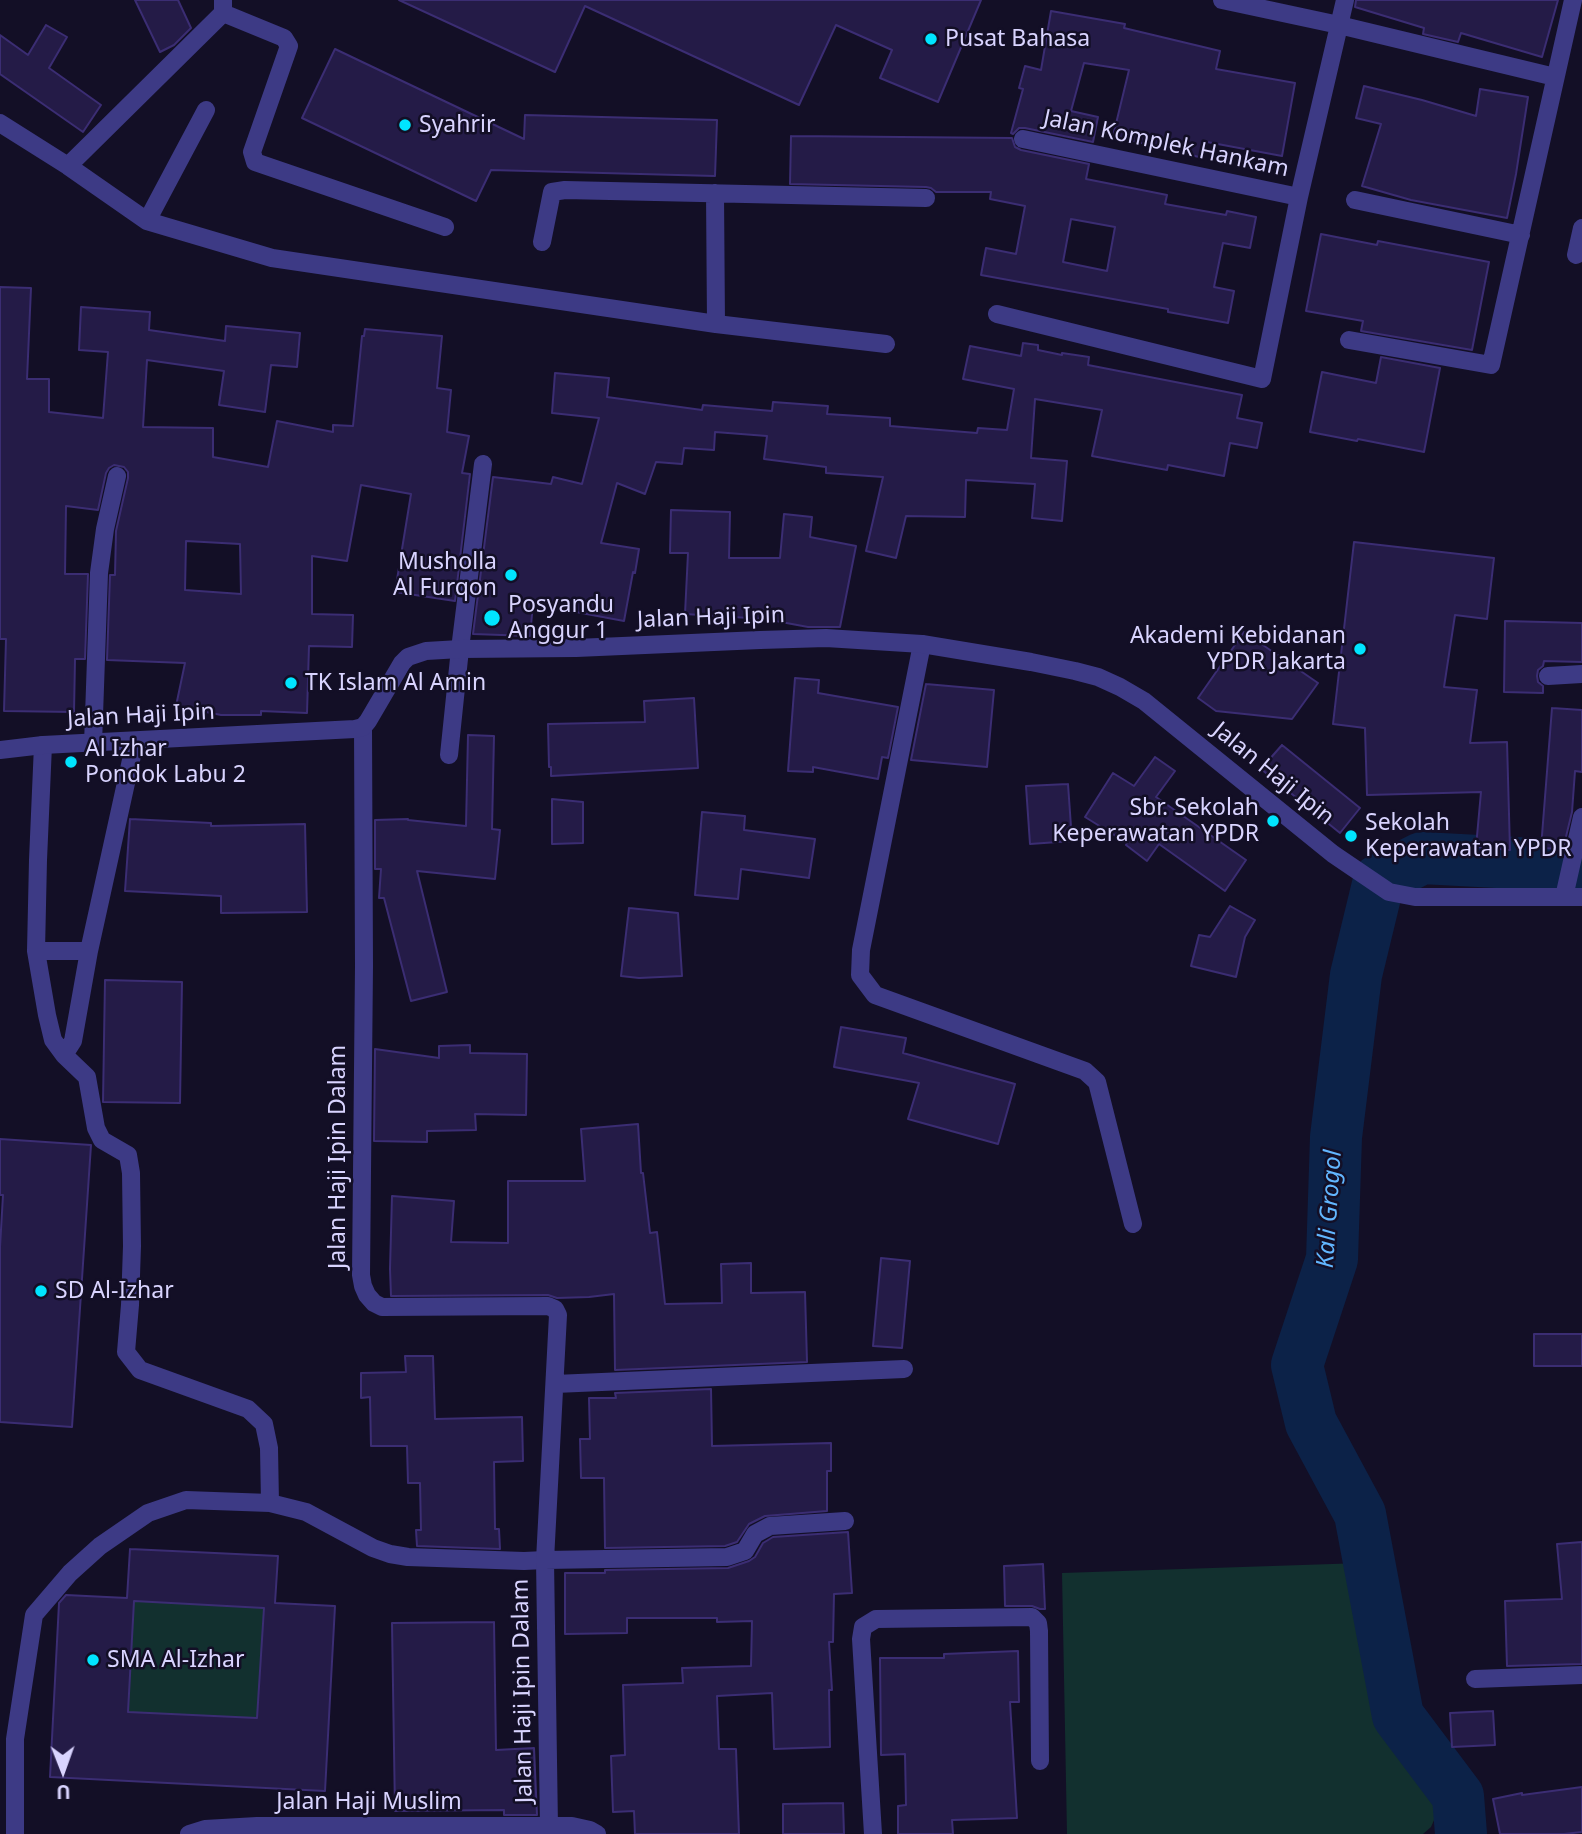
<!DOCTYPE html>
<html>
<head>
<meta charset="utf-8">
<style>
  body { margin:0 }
  #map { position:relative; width:1582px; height:1834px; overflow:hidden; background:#130f26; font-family:"Noto Sans",sans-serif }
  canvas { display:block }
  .north { position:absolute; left:28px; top:1736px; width:70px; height:70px; -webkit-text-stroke:5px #130f26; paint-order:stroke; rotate:179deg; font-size:19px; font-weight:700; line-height:28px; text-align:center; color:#d9d4ff }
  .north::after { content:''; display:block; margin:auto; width:24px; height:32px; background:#d9d4ff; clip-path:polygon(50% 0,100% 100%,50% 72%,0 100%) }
</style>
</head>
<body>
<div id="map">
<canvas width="1582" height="1834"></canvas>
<div class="north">U</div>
</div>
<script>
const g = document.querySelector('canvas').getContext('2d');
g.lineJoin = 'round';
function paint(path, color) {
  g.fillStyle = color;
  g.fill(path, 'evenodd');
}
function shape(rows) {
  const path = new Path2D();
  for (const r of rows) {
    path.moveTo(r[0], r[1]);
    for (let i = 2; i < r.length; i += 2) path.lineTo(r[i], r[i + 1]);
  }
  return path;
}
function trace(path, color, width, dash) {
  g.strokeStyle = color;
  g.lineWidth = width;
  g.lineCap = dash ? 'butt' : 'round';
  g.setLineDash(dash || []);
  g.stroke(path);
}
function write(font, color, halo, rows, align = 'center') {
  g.font = font + ' "Noto Sans",sans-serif';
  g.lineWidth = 5;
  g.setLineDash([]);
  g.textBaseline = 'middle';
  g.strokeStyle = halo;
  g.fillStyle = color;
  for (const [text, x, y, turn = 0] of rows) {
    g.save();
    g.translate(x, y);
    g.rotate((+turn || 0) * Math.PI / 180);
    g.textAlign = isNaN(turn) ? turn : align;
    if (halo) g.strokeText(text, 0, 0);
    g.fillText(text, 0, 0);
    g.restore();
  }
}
paint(shape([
  [1362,1563,1371,1680,1435,1759,1441,1804,1431,1827,1423,1834,1067,1834,1062,1573],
  [134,1601,264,1608,257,1718,128,1712]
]), '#12302f');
trace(shape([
  [1461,1834,1458,1796,1398,1716,1360,1514,1311,1423,1297,1365,1332,1259,1336,1137,1356,975,1379,880,1422,858,1554,865,1582,869]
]), '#0c2248', 52);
const building = shape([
  [135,0,178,0,191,28,174,45,160,52,135,0],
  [399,0,981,0,938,102,880,78,892,50,836,25,799,105,585,6,555,72,399,0],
  [1356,0,1558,0,1542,57,1461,33,1458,42,1423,34,1424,28,1355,7,1356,0],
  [1051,11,1125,24,1124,28,1220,51,1216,69,1295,83,1282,156,1207,142,1203,158,1113,136,1129,70,1084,63,1071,111,1098,117,1093,142,1025,128,1019,128,1013,134,1011,133,1023,89,1019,88,1025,66,1041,70,1051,11],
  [46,25,67,37,49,68,101,105,83,132,0,74,0,35,28,55,46,25],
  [335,49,524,139,525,115,717,120,715,176,491,170,476,201,302,118,335,49],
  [1364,86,1422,100,1476,116,1480,89,1528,97,1516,174,1507,218,1411,200,1362,186,1381,124,1356,118,1364,86],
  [791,136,1012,138,1015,147,1021,150,1089,164,1086,179,1167,195,1165,204,1226,215,1227,211,1256,217,1250,248,1223,243,1214,287,1234,291,1228,323,1168,312,1168,309,981,275,986,248,1016,254,1025,206,990,199,991,192,936,192,931,188,926,187,790,184,791,136],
  [1071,219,1115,227,1107,271,1063,262,1071,219],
  [1321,234,1377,245,1378,241,1489,262,1472,350,1361,331,1363,321,1306,311,1321,234],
  [0,287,31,288,27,379,49,379,49,412,103,418,108,352,79,350,81,307,150,312,149,330,225,341,226,326,300,333,297,367,271,365,265,412,219,405,224,371,147,360,143,427,213,428,213,457,268,467,277,421,333,432,333,425,353,426,362,336,364,336,365,329,442,336,437,388,451,390,447,432,469,436,462,473,470,474,455,601,395,592,411,494,361,485,347,561,312,556,312,614,353,615,352,647,309,646,307,713,261,711,261,715,221,715,176,706,185,663,107,660,110,575,115,575,116,531,128,478,128,472,124,467,114,465,109,468,106,473,98,510,66,506,65,574,88,574,85,659,75,659,74,712,4,711,6,639,0,639,0,287],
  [186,541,240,544,241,594,185,590,186,541],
  [1023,343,1038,345,1038,350,1062,355,1062,353,1089,357,1088,365,1242,395,1237,418,1262,423,1257,448,1230,443,1224,476,1168,465,1167,470,1092,456,1102,410,1035,399,1031,458,1067,461,1062,521,1032,518,1035,484,966,480,965,517,906,516,896,558,866,551,883,477,826,473,826,467,764,459,767,436,715,432,714,450,684,448,682,464,656,462,645,494,617,483,601,543,639,549,635,573,633,572,624,621,533,604,530,636,473,634,493,477,551,484,553,477,582,484,599,418,552,413,555,373,609,378,607,397,702,410,703,405,772,411,773,402,828,406,827,414,890,418,890,426,977,433,978,428,1007,430,1014,389,963,379,970,346,1021,356,1023,343],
  [1381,357,1440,368,1424,452,1358,439,1357,441,1310,432,1322,372,1376,383,1381,357],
  [671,510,730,512,729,558,780,558,784,514,812,517,810,537,856,546,840,627,808,627,765,619,685,614,688,553,670,553,671,510],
  [1354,542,1494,558,1487,619,1455,615,1444,687,1477,690,1470,743,1507,742,1510,850,1476,847,1481,792,1367,795,1365,728,1333,724,1354,542],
  [1505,621,1582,623,1582,662,1544,661,1543,666,1538,670,1537,676,1538,682,1543,686,1543,693,1504,692,1505,621],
  [1244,632,1318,683,1292,719,1216,711,1198,698,1244,632],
  [795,678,819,680,818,693,898,707,888,758,882,757,878,779,813,767,813,772,788,771,795,678],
  [926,684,994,690,987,767,911,760,926,684],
  [694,698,698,768,551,776,551,767,549,767,548,724,645,722,644,701,694,698],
  [1552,708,1582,710,1582,772,1575,771,1572,812,1563,849,1541,848,1552,708],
  [468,735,494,736,492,829,500,830,495,879,417,871,447,992,411,1001,384,898,379,898,381,869,375,869,375,820,408,819,408,820,466,826,468,735],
  [1282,745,1360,808,1340,833,1261,769,1282,745],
  [1155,757,1175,771,1156,797,1246,860,1225,891,1159,844,1147,861,1126,845,1127,843,1085,817,1113,773,1134,786,1155,757],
  [1068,784,1072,841,1030,844,1026,786,1068,784],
  [552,799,583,802,583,843,552,844,552,799],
  [702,812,745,816,744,830,815,839,809,878,741,869,738,899,695,895,702,812],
  [130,819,211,823,211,826,305,824,307,912,221,913,221,896,125,891,130,819],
  [1230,906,1255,920,1245,937,1236,977,1191,966,1199,935,1210,937,1230,906],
  [629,908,678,913,682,976,639,978,621,976,629,908],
  [105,980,182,982,180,1103,103,1102,105,980],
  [841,1027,906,1038,903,1053,1015,1084,998,1144,908,1119,919,1083,834,1067,841,1027],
  [470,1045,470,1053,527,1054,526,1115,475,1114,476,1130,427,1131,427,1142,374,1141,375,1049,439,1058,439,1046,470,1045],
  [638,1124,641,1173,643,1173,650,1233,657,1232,665,1304,722,1303,721,1264,751,1263,751,1293,805,1292,807,1362,615,1370,614,1294,589,1297,557,1298,548,1295,391,1296,390,1269,392,1196,454,1201,451,1242,508,1243,508,1181,585,1181,581,1129,638,1124],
  [0,1139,91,1145,72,1427,0,1422,0,1247,3,1195,0,1195,0,1139],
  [881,1258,910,1261,902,1348,873,1346,881,1258],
  [1534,1334,1582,1334,1582,1366,1534,1366,1534,1334],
  [405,1356,433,1356,435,1419,522,1417,523,1461,494,1462,495,1529,499,1529,500,1549,417,1546,416,1530,421,1530,420,1483,408,1483,407,1446,371,1446,370,1397,361,1398,361,1373,406,1372,405,1356],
  [711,1389,712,1446,831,1443,831,1471,827,1471,827,1511,765,1516,749,1524,737,1542,725,1546,605,1548,604,1478,581,1478,580,1439,590,1439,589,1398,616,1398,615,1393,711,1389],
  [848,1532,852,1593,834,1594,833,1642,829,1642,832,1690,829,1690,830,1747,774,1749,772,1693,717,1696,719,1749,736,1749,739,1834,635,1834,634,1811,613,1812,611,1756,625,1755,623,1685,683,1683,682,1668,751,1666,752,1621,717,1622,717,1618,627,1618,627,1633,565,1634,565,1573,605,1573,605,1570,728,1568,749,1561,755,1557,763,1543,773,1537,848,1532],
  [1582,1542,1582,1664,1507,1666,1505,1601,1562,1599,1557,1544,1582,1542],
  [130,1549,278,1556,275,1603,335,1606,325,1791,50,1777,59,1603,66,1595,127,1598,130,1549],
  [134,1601,264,1608,257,1718,128,1712,134,1601],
  [1043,1564,1045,1609,1040,1609,1032,1606,1005,1606,1004,1566,1043,1564],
  [494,1622,496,1750,534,1748,537,1815,504,1815,504,1810,395,1811,392,1623,494,1622],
  [1018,1651,1019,1702,1010,1702,1017,1818,952,1820,953,1834,898,1834,898,1806,906,1805,905,1754,881,1755,880,1658,944,1658,944,1654,1018,1651],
  [1493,1711,1495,1745,1452,1747,1450,1713,1493,1711],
  [1582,1787,1582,1832,1564,1834,1500,1834,1493,1799,1522,1793,1522,1795,1582,1787],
  [843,1803,844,1834,783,1834,783,1804,843,1803]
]);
paint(building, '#241b47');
trace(building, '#3b2d73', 2);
trace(shape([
  [223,13,284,38,289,46,252,152,255,162,445,227],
  [0,123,68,166,147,221,272,258,716,324,886,344],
  [68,166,223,13,223,0],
  [715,193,716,324],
  [147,221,206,110],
  [542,242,552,192,565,190,926,198],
  [1576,255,1582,228],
  [922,644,861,950,860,975,875,995,1085,1071,1097,1082,1133,1224],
  [43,745,38,860,36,951,47,1015,53,1040,64,1055,87,1077,96,1128,102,1140,128,1155,131,1173,132,1246,130,1305,126,1352,140,1370,248,1409,264,1424,269,1448,270,1503],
  [449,755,460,649],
  [36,951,89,951],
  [64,1055,73,1041,89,951,135,742],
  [15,1834,15,1739,34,1615,70,1573,100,1546,148,1513,186,1500,270,1503,306,1512,373,1548,390,1554,408,1557,524,1561,545,1560]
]), '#3d3a85', 18);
trace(shape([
  [1222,0,1339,25,1555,77],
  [1023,139,1299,197],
  [1355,200,1521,235],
  [997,314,1262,379,1299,197,1345,0],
  [1349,340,1491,365,1573,0],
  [460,649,483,464],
  [1548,676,1582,674],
  [363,727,364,966,361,1275,363,1286,367,1295,374,1303,382,1307,548,1306,555,1309,558,1315,545,1560,549,1827],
  [93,744,99,573,105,529,117,476],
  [1564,897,1582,817],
  [555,1384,904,1369],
  [545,1560,727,1557,745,1551,755,1534,770,1526,845,1521],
  [1475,1679,1582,1675],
  [189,1834,205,1829,257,1826,572,1826,590,1830,597,1834],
  [873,1834,861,1639,863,1627,876,1619,1032,1617,1038,1623,1039,1631,1040,1761]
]), '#3d3a85', 18);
trace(shape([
  [0,750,43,745,355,729,363,727,368,721,402,663,408,657,426,651,460,649,576,648,760,640,826,638,922,644,1031,662,1075,671,1098,677,1120,687,1144,701,1333,854,1389,892,1415,897,1582,897]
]), '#3d3a85', 18);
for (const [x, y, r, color] of [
  [931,39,7,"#00e5ff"],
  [405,125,7,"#00e5ff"],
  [511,575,7,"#00e5ff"],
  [492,618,9,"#00e5ff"],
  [1360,649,7,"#00e5ff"],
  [291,683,7,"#00e5ff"],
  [71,762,7,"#00e5ff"],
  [1273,821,7,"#00e5ff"],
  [1351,836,7,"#00e5ff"],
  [41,1291,7,"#00e5ff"],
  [93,1660,7,"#00e5ff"]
]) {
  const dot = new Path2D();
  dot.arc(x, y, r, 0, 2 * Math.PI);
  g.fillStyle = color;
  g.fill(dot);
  trace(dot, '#130f26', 2.5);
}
write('23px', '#d9d4ff', '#130f26', [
  ["Pusat Bahasa",945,39],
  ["Syahrir",419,125],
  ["Musholla",497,562,"right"],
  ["Al Furqon",497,588,"right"],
  ["Posyandu",508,605],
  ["Anggur 1",508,631],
  ["Akademi Kebidanan",1346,636,"right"],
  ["YPDR Jakarta",1346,662,"right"],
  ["TK Islam Al Amin",305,683],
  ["Al Izhar",85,749],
  ["Pondok Labu 2",85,775],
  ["Sbr. Sekolah",1259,808,"right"],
  ["Keperawatan YPDR",1259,834,"right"],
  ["Sekolah",1365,823],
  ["Keperawatan YPDR",1365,849],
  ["SD Al-Izhar",55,1291],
  ["SMA Al-Izhar",107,1660]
], 'left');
write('23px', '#d9d4ff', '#130f26', [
  ["Jalan Komplek Hankam",1166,144,12],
  ["Jalan Haji Ipin",711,618,-2],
  ["Jalan Haji Ipin",141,716,-3],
  ["Jalan Haji Ipin",1273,774,39],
  ["Jalan Haji Ipin Dalam",338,1157,-90],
  ["Jalan Haji Ipin Dalam",523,1691,-91],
  ["Jalan Haji Muslim",369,1802]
]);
write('italic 24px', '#62b6ff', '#130f26', [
  ["Kali Grogol",1330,1209,-86]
]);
</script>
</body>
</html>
